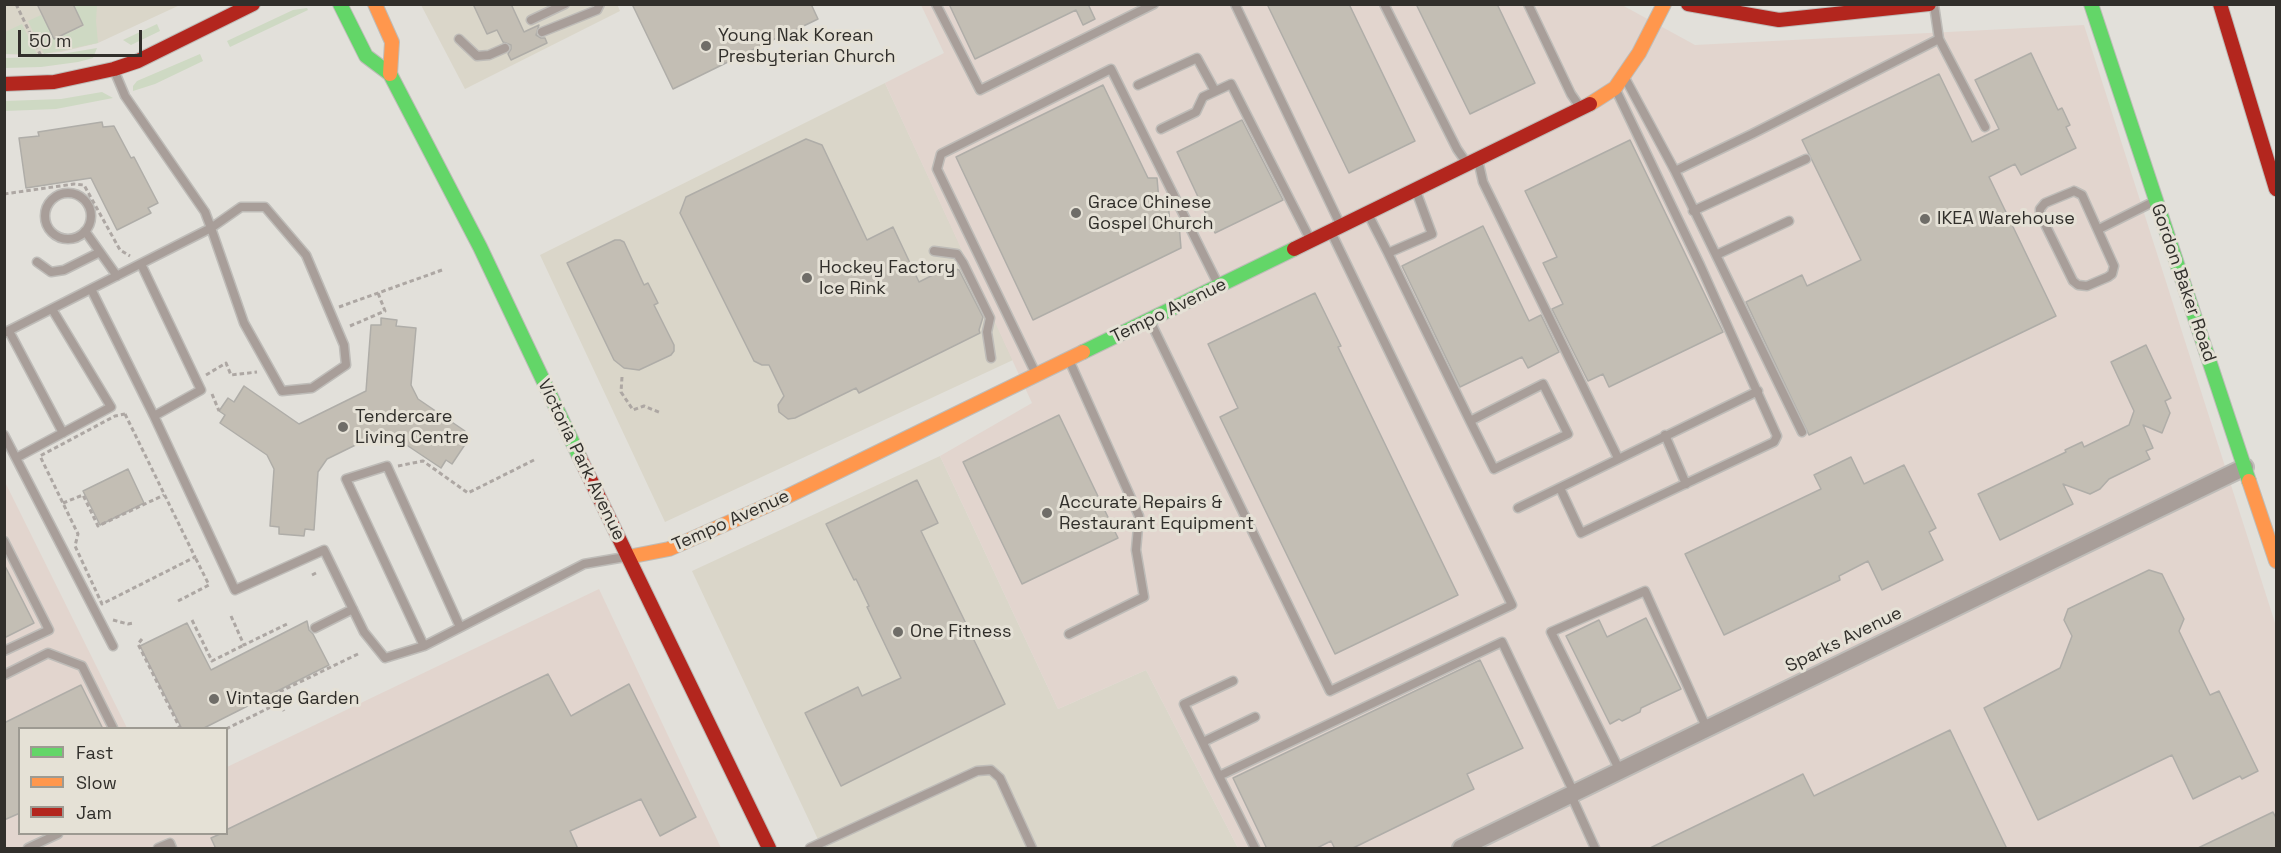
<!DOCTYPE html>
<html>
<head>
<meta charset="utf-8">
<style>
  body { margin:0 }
  #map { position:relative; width:2281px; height:853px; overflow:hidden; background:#e2e0da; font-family:"Space Grotesk",sans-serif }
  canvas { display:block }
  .frame { position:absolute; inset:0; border:6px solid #312f2b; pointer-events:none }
  .legend { position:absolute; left:18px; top:727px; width:210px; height:108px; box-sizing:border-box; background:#e5e1d6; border:2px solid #9d9a92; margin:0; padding:8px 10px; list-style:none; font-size:18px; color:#312f2b }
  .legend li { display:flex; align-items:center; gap:12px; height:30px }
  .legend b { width:30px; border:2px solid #9d9a92 }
  .scale { position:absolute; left:18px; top:30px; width:124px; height:27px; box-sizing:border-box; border:3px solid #312f2b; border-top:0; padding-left:8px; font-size:18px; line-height:21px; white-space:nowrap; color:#312f2b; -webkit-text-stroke:4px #e5e1d6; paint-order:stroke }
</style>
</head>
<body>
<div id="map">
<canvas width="2281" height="853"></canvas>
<div class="frame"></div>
<ul class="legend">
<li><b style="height:8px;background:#63d668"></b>Fast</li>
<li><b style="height:8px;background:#ff974d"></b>Slow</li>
<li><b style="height:8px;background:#b3261e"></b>Jam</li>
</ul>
<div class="scale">50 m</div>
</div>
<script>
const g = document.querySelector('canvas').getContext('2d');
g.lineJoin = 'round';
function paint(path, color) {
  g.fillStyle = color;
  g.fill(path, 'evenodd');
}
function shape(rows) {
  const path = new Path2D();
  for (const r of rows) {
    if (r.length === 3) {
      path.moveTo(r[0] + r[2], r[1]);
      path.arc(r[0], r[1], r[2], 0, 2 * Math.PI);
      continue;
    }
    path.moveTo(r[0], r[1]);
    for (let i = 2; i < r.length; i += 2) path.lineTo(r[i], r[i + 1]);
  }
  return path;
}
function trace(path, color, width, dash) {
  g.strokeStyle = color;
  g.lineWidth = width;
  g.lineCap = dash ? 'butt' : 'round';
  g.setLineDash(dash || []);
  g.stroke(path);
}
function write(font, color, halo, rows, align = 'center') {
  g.font = font + ' "Space Grotesk",sans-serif';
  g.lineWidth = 6;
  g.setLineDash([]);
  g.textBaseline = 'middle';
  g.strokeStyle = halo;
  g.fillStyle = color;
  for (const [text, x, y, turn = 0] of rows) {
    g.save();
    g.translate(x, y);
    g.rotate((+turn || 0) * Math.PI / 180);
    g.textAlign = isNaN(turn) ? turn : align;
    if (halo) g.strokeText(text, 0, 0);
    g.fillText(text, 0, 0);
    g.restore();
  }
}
paint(shape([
  [617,4,620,11,465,89,421,5],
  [4,5,180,5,98,43,61,52,24,55,5,54],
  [885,83,1013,360,665,522,540,255],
  [940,456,1058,709,1146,670,1238,848,822,848,692,571]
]), '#dad6c9');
paint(shape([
  [921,5,1622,5,1695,45,2084,25,2276,626,2276,848,1238,848,1146,670,1058,709,940,456,1032,403,885,83,944,53],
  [4,480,127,728,20,728,20,834,226,834,227,767,599,589,721,848,5,848]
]), '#e2d5ce');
paint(shape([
  [74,5,97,5,96,21,98,43,44,54,28,21,41,15,55,39,84,26],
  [307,8,308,10,230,47,227,41,293,10],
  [22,24,37,54,5,54,5,32],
  [157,24,160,31,131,45,123,40],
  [97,48,93,58,78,62,41,67,5,68,5,58,44,57],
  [200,54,203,61,155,84,133,91,133,86,137,81],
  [102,92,113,98,56,109,5,111,5,101,61,99]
]), '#ced9c3');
const building = shape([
  [37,4,73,4,83,25,54,39,37,4],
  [473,4,511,4,524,32,539,25,536,35,541,38,545,38,547,43,511,60,508,54,511,49,511,45,503,42,497,30,487,34,473,4],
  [632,4,811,4,818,19,789,33,789,32,673,89,632,4],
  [949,4,1088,4,1095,19,1083,25,1076,10,975,59,949,4],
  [1267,4,1349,4,1415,141,1349,173,1267,4],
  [1416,4,1497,4,1535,83,1470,114,1416,4],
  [2031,53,2058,110,2062,108,2070,125,2066,127,2076,148,2021,175,2015,164,1989,177,2056,316,1809,435,1746,302,1802,275,1807,286,1861,260,1802,140,1939,74,1972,142,1999,129,1975,80,2031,53],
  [1103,85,1148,178,1157,178,1159,201,1168,201,1170,225,1179,224,1181,248,1033,320,956,157,1103,85],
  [1242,120,1283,200,1215,233,1177,152,1242,120],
  [102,122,103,127,114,126,131,158,134,157,158,203,148,208,151,213,117,230,91,178,26,188,19,138,39,136,38,132,102,122],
  [806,139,822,145,867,240,893,227,919,282,949,267,959,270,983,317,979,330,980,333,859,393,856,388,795,418,788,419,779,412,778,405,784,396,769,365,762,365,754,361,680,213,686,197,806,139],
  [1630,140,1723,332,1609,387,1603,374,1588,381,1552,309,1563,304,1543,263,1557,257,1525,191,1630,140],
  [1483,226,1529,321,1541,315,1559,352,1528,368,1522,357,1460,387,1402,266,1483,226],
  [615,240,620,240,624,242,644,285,648,283,658,303,654,305,674,345,674,351,671,355,639,370,624,368,614,360,567,263,615,240],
  [1315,293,1341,346,1338,347,1458,595,1335,654,1220,417,1238,408,1208,344,1315,293],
  [381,318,397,320,396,326,416,328,411,385,418,399,465,431,460,439,466,443,452,464,446,460,441,468,393,436,378,434,327,459,318,472,314,530,305,529,304,536,279,534,279,527,270,526,274,469,267,455,220,423,225,415,219,411,228,398,234,402,244,386,299,424,366,391,371,325,381,325,381,318],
  [2146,345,2171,398,2165,401,2170,413,2162,433,2143,425,2153,448,2146,451,2150,459,2109,479,2100,489,2090,494,2063,484,2073,504,2000,540,1978,494,2066,452,2065,450,2082,442,2084,447,2129,425,2134,411,2111,362,2146,345],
  [1059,415,1118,538,1022,584,963,462,1059,415],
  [1851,457,1864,484,1904,465,1936,528,1929,532,1943,560,1882,590,1868,561,1839,576,1840,580,1724,635,1685,554,1821,489,1814,475,1851,457],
  [128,469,144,503,100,525,83,491,128,469],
  [917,480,938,523,921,531,1005,704,841,786,805,713,858,687,862,696,901,678,867,607,869,606,856,579,854,580,826,524,917,480],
  [4,564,34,623,4,638,4,564],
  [2149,570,2162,574,2184,619,2179,631,2210,695,2219,691,2258,771,2242,779,2240,776,2193,799,2172,755,2038,820,1984,708,2060,668,2072,636,2064,620,2068,609,2149,570],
  [1646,618,1681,689,1641,708,1640,712,1622,721,1619,719,1610,724,1566,636,1599,620,1607,637,1646,618],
  [307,621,309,630,313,634,329,665,202,729,182,729,140,646,187,623,211,670,307,621],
  [1480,660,1523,748,1467,774,1474,789,1351,849,1335,849,1331,841,1315,849,1267,849,1233,778,1480,660],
  [548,674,571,716,629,684,696,817,660,836,641,799,570,831,578,849,216,849,211,838,220,834,226,834,226,830,548,674],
  [81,685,103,729,20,729,20,813,4,820,4,723,81,685],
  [1950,730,2007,849,1648,849,1803,774,1814,796,1950,730],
  [2273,812,2277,820,2277,849,2196,849,2273,812]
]);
paint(building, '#c3beb4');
trace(building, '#afada8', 1.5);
const lane = shape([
  [936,4,980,90,1154,4],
  [1235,4,1340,224],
  [1384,4,1457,149,1466,162],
  [1528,4,1571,94,1580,107],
  [1934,5,1939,39,1985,127],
  [531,20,565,4],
  [542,32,597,10,600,4],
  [459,39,477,56,489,55,505,48],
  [1625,78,1675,171,1752,134,1939,39],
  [1138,85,1197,58,1215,91],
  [1161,129,1196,112,1203,97,1231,84,1310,239],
  [1478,160,1483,182,1618,458],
  [1675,171,1716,255,1789,221],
  [2074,191,2082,195,2114,266,2112,274,2108,277,2087,286,2078,285,2073,281,2040,214,2040,209,2045,203,2074,191],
  [68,216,23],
  [1693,211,1806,159],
  [1368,214,1388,253,1432,234,1416,191],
  [2099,229,2155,201],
  [85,231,117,276],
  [934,251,957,254,963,263,990,318,987,332,991,358],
  [1388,253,1470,421,1494,469,1568,434,1543,384,1470,421],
  [1716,255,1802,432],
  [37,262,51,272,64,270,100,252],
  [141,264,201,390,154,416],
  [91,289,154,416,235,590,324,550,364,632,385,658,424,646],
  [1151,323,1330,691,1512,605,1331,232],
  [9,331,63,433],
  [4,333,211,228,241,207,265,207,306,255,344,345,346,365,312,388,282,391,244,323,211,228,205,212,125,96,114,70],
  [1036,374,937,169,941,154,1111,69,1218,284],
  [4,435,113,646],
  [1665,435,1686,484],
  [16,458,111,407,52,309],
  [1560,488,1581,533,1774,442,1777,436,1700,265,1615,88],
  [1518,508,1758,391],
  [4,541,49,630,4,651],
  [460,627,387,466,346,479,424,646,584,564,625,557],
  [315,628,353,609],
  [1069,634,1144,597,1136,550,1139,516,1069,360],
  [4,675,48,653,82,666,113,728],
  [1203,742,1255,717],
  [1620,771,1551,632,1645,591,1707,729],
  [1219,776,1184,704,1233,681],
  [1571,795,1595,848],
  [28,848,58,834],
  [158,848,170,843,172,848],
  [810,848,977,771,991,770,1000,778,1032,848],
  [1255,848,1219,776,1502,642,1574,793]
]);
const street = shape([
  [1461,848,2245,467]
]);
const fast = shape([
  [340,4,366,56,390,74,480,247,580,458],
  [2091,4,2249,481],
  [1083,352,1294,249]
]);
const slow = shape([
  [375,4,392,42,390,74],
  [1590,104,1615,88,1639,53,1664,4],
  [2249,481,2276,561],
  [628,557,669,549,782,499,1083,352]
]);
const jam = shape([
  [1688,4,1779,20,1929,4],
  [2220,4,2276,189],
  [4,84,54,82,114,69,138,61,253,4],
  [1294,249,1590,104],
  [580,458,769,848]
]);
trace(lane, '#bebcb8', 11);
trace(street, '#bebcb8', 20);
trace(fast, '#bebcb8', 16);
trace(slow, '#bebcb8', 16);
trace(jam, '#bebcb8', 16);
trace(shape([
  [16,4,41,56],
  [4,194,74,184,84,185,120,250,130,256],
  [339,307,442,270],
  [350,326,385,311,378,293],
  [206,375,226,363,231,375,257,372],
  [622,377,621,392,633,410,644,406,661,413],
  [212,394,219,411],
  [125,414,195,557,102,604,75,546,78,534,40,456,115,416,125,414],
  [398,466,423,461,468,493,534,460],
  [63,503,83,495,98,526,164,495],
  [312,575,316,573],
  [178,601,209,585,195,557],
  [231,616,244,645,289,623],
  [113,620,128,624,134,623],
  [192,620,212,661,244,645],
  [142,639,138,644,180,728],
  [279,703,275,694,358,654],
  [226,729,279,703,284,711]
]), '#ada7a3', 3, [4.5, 3]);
trace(lane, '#a89e99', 8);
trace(street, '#a89e99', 16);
trace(fast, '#63d668', 14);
trace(slow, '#ff974d', 14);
trace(jam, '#b3261e', 14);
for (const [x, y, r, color] of [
  [706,46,6,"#6f6d68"],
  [1076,213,6,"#6f6d68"],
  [1925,219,6,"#6f6d68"],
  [807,278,6,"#6f6d68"],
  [343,427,6,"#6f6d68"],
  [1047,513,6,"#6f6d68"],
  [898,632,6,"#6f6d68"],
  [214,699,6,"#6f6d68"]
]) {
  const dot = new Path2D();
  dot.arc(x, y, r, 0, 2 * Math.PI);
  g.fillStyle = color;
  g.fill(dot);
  trace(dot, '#e5e1d6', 2);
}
write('18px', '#312f2b', '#e5e1d6', [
  ["Young Nak Korean",718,36],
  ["Presbyterian Church",718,57],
  ["Grace Chinese",1088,203],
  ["Gospel Church",1088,224],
  ["IKEA Warehouse",1937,219],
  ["Hockey Factory",819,268],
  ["Ice Rink",819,289],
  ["Tendercare",355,417],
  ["Living Centre",355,438],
  ["Accurate Repairs &",1059,503],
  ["Restaurant Equipment",1059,524],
  ["One Fitness",910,632],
  ["Vintage Garden",226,699]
], 'left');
write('18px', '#312f2b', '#e5e1d6', [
  ["Gordon Baker Road",2183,283,71],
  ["Tempo Avenue",1169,311,-26],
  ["Victoria Park Avenue",581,460,64],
  ["Tempo Avenue",731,521,-24],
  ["Sparks Avenue",1844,640,-26]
]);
</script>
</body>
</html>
